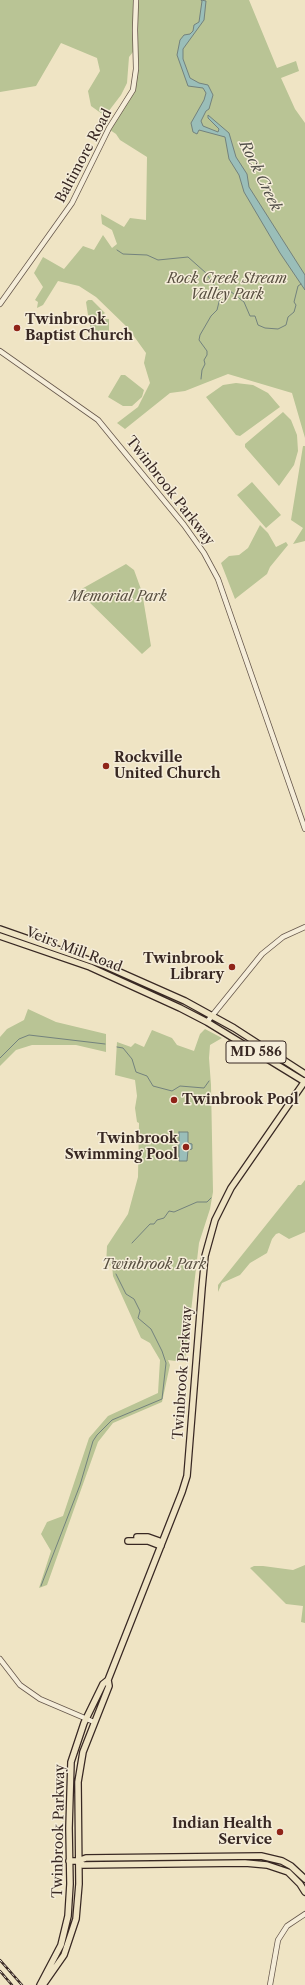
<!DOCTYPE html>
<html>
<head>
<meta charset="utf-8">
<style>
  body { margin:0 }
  canvas { display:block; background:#efe4c4 }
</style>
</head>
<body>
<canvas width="305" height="1985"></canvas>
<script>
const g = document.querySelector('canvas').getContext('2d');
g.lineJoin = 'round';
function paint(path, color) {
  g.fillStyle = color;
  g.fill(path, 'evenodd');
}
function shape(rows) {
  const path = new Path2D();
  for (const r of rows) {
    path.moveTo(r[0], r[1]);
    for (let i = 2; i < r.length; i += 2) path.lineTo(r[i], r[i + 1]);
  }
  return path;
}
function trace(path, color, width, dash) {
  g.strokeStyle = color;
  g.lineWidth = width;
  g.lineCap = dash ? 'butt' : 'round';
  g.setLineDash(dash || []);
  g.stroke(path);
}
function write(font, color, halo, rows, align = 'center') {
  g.font = font + ' "Libre Caslon Text",serif';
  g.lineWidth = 3;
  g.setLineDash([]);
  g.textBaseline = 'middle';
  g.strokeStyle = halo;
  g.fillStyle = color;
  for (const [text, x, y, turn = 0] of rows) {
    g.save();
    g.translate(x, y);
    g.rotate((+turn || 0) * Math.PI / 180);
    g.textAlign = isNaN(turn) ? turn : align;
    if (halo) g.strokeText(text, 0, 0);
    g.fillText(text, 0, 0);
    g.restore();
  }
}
paint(shape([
  [0,0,133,0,133,52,129,57,127,83,121,95,105,116,91,106,88,91,100,71,97,58,61,43,36,86,0,92],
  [138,0,249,0,277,68,296,61,299,71,281,78,295,109,305,123,305,438,292,393,228,374,185,391,170,393,125,429,117,423,138,407,150,383,144,363,146,353,128,328,96,297,79,286,58,281,43,305,37,308,38,302,35,300,43,287,34,273,43,257,64,269,83,246,94,250,103,235,112,248,117,244,112,230,102,224,101,214,124,227,130,218,146,220,147,157,120,140,116,134,110,130,137,84,135,39],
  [88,300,92,300,105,313,99,317,88,315,86,302],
  [90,319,109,319,109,334,90,333],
  [121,375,125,375,144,390,142,397,132,406,123,406,108,397],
  [236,383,253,385,268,393,280,407,240,436,236,435,206,397,223,385],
  [283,412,291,420,297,435,298,451,294,465,279,486,245,447,245,444],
  [303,446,305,446,305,541,293,544,303,528,291,520],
  [252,482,281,515,266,528,237,495],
  [260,525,268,533,276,547,286,542,288,545,270,567,267,574,235,599,221,563,229,556,239,555,248,548],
  [126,564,134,570,142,592,151,646,142,654,78,591],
  [28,1009,56,1022,106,1034,106,1052,76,1045,32,1045,16,1050,0,1066,0,1037,7,1029,24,1020],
  [205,1029,222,1038,210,1045,209,1058,211,1085,213,1192,210,1209,199,1243,186,1354,183,1362,168,1360,170,1365,162,1402,113,1423,98,1442,47,1585,39,1588,51,1551,41,1534,47,1522,63,1516,89,1438,108,1416,158,1393,160,1360,150,1343,141,1338,113,1276,112,1265,106,1266,107,1246,128,1214,138,1177,139,1123,137,1122,135,1108,137,1096,135,1080,115,1075,117,1042,131,1047,135,1043,144,1047,152,1030,172,1038,177,1045,194,1051,200,1034],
  [305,1180,305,1232,289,1239,279,1233,276,1234,272,1239,267,1253,250,1263,240,1275,222,1283,218,1292,218,1285,298,1185,301,1185],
  [305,1565,305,1623,301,1622,303,1606,286,1604,250,1568,254,1566,263,1566,293,1570]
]), '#b9c495');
const water = shape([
  [201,0,206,1,204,20,183,49,183,59,190,78,199,83,208,85,213,95,209,109,206,111,201,121,203,126,218,132,219,129,208,118,208,115,229,133,236,157,247,174,249,187,305,275,305,290,280,253,244,192,239,175,229,159,225,137,199,130,197,134,193,132,191,123,204,100,206,93,203,88,188,86,177,55,180,40,184,35,190,34,193,31,194,25,199,22,202,1,201,0],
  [179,1132,188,1132,188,1143,192,1144,192,1149,188,1150,187,1161,179,1161,179,1132]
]);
paint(water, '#9abeb9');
trace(water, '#73827d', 1);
trace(shape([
  [117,250,123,254,147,255,158,260,188,257,206,273,213,284,219,290,230,291,244,302,250,316,255,316,258,325,265,328,278,329,286,325,288,317,294,312,296,305,294,302,298,286,301,284],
  [201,379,202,370,205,364,204,360,207,355,207,351,199,340,200,335,211,316,217,310,222,290],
  [117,1047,123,1048,132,1059,136,1072,147,1076,153,1086,172,1091,180,1086,204,1088,209,1081],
  [0,1058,19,1039,29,1035,105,1044],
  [132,1243,150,1224,154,1224,157,1220,164,1218,169,1211,174,1212,197,1202,207,1202,211,1198],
  [41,1586,80,1485,93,1441,97,1435,112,1420,162,1399,166,1363,162,1351,151,1329,138,1318,140,1311,134,1299,126,1294,116,1274]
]), '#73827d', 1);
const minor = shape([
  [0,304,72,203,109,128,133,90,136,69,135,30,136,0],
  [0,351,98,420,184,525,204,553,218,579,305,829],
  [207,1022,262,954,283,937,305,927],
  [0,1659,20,1685,40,1699,94,1722],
  [270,1985,278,1940,287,1926,305,1914]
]);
const major = shape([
  [0,929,106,966,185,1001,234,1028,305,1074],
  [0,936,90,967,180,1008,207,1022,305,1082],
  [137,1537,148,1537,162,1542],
  [128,1541,148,1541,161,1546],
  [69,1861,78,1861,86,1858,261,1856,282,1861,291,1866,305,1879],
  [78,1861,83,1865,245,1863,267,1865,288,1872,300,1884,305,1892],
  [40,1985,61,1945,68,1916,70,1884,69,1828,71,1762,84,1723,103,1684,108,1680],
  [43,1985,64,1955,76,1919,79,1884,78,1782,83,1752,109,1686,108,1680,182,1492,187,1476,202,1288,205,1256,215,1220,231,1188,305,1081]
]);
trace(minor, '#66574b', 6);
trace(major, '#382823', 8);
trace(minor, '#f5edd9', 4.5);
trace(major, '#efe4c4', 5.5);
const rail = shape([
  [0,1960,22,1985],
  [0,1971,12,1985]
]);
trace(rail, '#382823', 2.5);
trace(rail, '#f5edd9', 1, [3]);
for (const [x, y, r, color] of [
  [17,328,4,"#8f2418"],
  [106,766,4,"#8f2418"],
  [232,967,4,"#8f2418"],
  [174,1100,4,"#8f2418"],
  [186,1147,4,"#8f2418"],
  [280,1832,4,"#8f2418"]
]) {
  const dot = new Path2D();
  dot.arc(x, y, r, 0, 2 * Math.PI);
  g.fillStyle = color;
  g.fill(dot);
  trace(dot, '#f5edd9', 1.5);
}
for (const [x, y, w] of [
  [256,1052,60]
]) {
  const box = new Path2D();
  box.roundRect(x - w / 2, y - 11, w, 22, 3);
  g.fillStyle = '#f5edd9';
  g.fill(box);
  trace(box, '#382823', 1);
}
write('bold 13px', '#382823', null, [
  ["MD 586",256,1052]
]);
write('14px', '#382823', '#f5edd9', [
  ["Baltimore Road",84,156,-62],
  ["Twinbrook Parkway",170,491,52],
  ["Veirs Mill Road",74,950,21],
  ["Twinbrook Parkway",183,1373,-86],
  ["Twinbrook Parkway",59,1831,-89]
]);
write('italic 14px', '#584f40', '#f5edd9', [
  ["Rock Creek Stream",227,279],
  ["Valley Park",227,295],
  ["Memorial Park",118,597],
  ["Twinbrook Park",154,1265]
]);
write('bold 14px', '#382823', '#f5edd9', [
  ["Twinbrook",25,320],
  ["Baptist Church",25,336],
  ["Rockville",114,758],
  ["United Church",114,774],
  ["Twinbrook",224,959,"right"],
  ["Library",224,975,"right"],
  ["Twinbrook Pool",182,1100],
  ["Twinbrook",178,1139,"right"],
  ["Swimming Pool",178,1155,"right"],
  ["Indian Health",272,1824,"right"],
  ["Service",272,1840,"right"]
], 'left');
write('italic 15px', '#504e48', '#f5edd9', [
  ["Rock Creek",260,176,64]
]);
</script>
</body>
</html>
